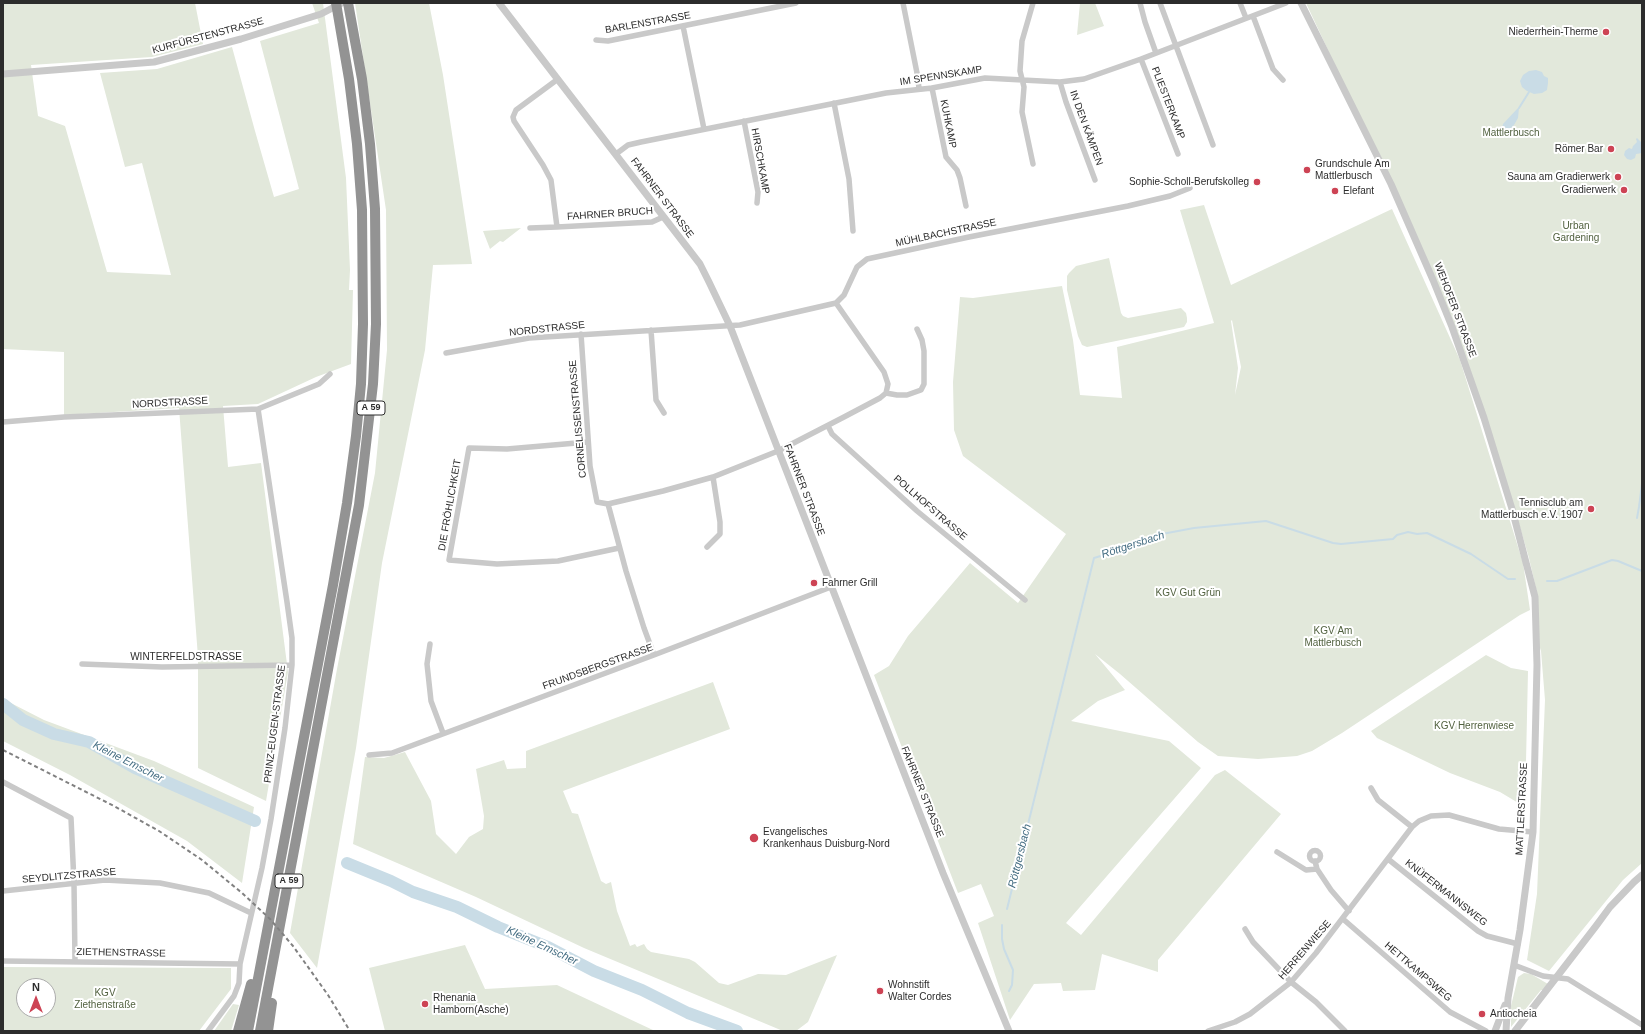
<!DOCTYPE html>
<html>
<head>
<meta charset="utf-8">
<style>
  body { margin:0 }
  #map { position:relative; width:1645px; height:1034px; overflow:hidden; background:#fff; font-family:Helvetica,sans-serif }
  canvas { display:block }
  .frame { position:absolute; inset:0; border:4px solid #2c2c2c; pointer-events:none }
  .north { position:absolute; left:16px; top:978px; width:40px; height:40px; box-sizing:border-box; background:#fff; border:1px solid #ababab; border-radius:50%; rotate:0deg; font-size:11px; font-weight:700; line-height:16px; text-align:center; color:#2c2c2c }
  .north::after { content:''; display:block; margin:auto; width:14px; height:18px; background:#cd4354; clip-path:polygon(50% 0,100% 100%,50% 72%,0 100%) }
</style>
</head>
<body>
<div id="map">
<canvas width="1645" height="1034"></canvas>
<div class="frame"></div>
<div class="north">N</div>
</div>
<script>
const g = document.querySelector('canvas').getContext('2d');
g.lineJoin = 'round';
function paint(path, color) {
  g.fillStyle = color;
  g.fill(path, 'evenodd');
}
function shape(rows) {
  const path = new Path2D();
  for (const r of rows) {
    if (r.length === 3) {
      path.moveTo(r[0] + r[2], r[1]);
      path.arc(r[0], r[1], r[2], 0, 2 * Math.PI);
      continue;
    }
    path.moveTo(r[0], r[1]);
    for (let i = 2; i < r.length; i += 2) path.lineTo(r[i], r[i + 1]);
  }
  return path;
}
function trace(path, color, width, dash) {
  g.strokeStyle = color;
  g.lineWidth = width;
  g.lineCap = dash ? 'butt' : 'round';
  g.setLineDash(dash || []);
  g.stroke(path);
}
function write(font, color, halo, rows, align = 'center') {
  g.font = font + ' Helvetica,sans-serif';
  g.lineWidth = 4;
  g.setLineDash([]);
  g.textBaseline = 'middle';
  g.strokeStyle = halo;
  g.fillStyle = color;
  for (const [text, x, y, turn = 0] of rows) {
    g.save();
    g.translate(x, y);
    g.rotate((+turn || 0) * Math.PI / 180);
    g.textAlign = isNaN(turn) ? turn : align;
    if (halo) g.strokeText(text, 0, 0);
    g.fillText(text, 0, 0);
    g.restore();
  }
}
paint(shape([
  [3,3,195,3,203,44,152,57,31,65,38,116,65,126,107,272,171,275,142,163,125,167,100,73,157,69,232,47,255,131,274,197,299,189,260,41,319,23,312,3,323,3,346,178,350,270,349,290,353,290,351,364,316,377,258,404,223,406,228,467,261,463,288,672,266,801,198,768,198,657,179,408,64,415,64,352,3,349],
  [355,3,429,3,443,75,472,264,433,265,425,350,382,563,356,748,317,968,290,933,337,669,375,473,387,350,386,210],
  [1080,3,1095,3,1104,26,1077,35],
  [1306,3,1642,3,1642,863,1623,880,1549,971,1527,960,1537,894,1545,700,1541,651,1538,642,1538,597,1529,558,1515,510,1454,327,1370,140],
  [1204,205,1231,285,1392,209,1460,360,1523,563,1530,610,1520,615,1342,733,1312,751,1297,756,1258,759,1218,756,1198,742,1120,674,1095,654,1125,690,1098,701,1071,721,1169,741,1201,768,1066,923,1081,935,1215,775,1225,770,1281,814,1158,960,1158,972,1102,954,1095,990,1063,991,1061,983,1034,984,1010,1020,978,923,994,916,981,884,958,893,874,675,889,666,908,636,970,563,1018,603,1066,534,963,456,954,430,953,382,960,297,973,298,1062,286,1073,340,1080,395,1122,398,1117,347,1214,323,1180,210],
  [1232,320,1241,367,1235,395,1238,368,1231,321],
  [521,228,503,242,500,241,490,249,483,231],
  [1109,258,1121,313,1123,316,1128,318,1181,308,1186,313,1187,318,1187,322,1184,327,1087,347,1082,345,1078,336,1067,290,1067,276,1069,273,1076,266],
  [1486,655,1511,668,1528,671,1525,807,1500,792,1450,773,1377,738,1371,731],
  [713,682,730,729,563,791,572,813,578,814,601,881,606,884,611,882,617,911,630,946,635,944,637,947,644,944,647,949,651,952,689,959,695,962,719,983,728,985,758,974,786,975,837,955,808,1022,796,1031,783,1031,584,948,476,897,353,844,365,757,384,758,405,752,431,801,436,834,456,854,469,837,483,829,484,816,476,769,504,760,507,769,526,768,526,751],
  [3,699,44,720,154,761,254,807,242,883,187,841,70,775,3,741],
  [465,945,485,989,557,985,655,1031,385,1031,369,968],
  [3,967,231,968,231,989,199,1031,3,1031],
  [24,986,48,986,48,1010,24,1010],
  [1524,973,1531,974,1548,984,1546,990,1541,990,1511,1027,1511,1006,1518,977],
  [233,1004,239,1005,231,1031,214,1031]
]), '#e2e8db');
paint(shape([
  [1536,70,1542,72,1544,76,1548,78,1548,83,1547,90,1542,93,1534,94,1527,91,1522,87,1520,81,1523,75,1529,71],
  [1518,108,1519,108,1518,118,1514,125,1510,129,1504,130,1502,128,1503,124],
  [1637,138,1642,143,1642,153,1636,154,1635,158,1631,160,1627,159,1624,155,1625,151,1629,148,1632,149,1633,146,1637,142,1636,139]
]), '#c9dce6');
trace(shape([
  [1519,108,1529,92],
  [1637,518,1639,507,1642,484],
  [1547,581,1557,581,1612,560,1618,561,1642,571],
  [1007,909,1094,558,1140,544,1148,539,1156,538,1162,534,1194,528,1266,521,1333,543,1341,544,1393,539,1397,535,1408,532,1417,534,1427,533,1471,554,1508,579,1515,579],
  [1002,925,1002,939,1004,949,1013,970,1012,985,1009,991]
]), '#c9dce6', 2);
trace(shape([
  [3,704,23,720,54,734,89,742,135,768,255,821],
  [347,863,391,881,413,892,457,907,498,927,548,947,594,971,642,990,688,1013,737,1031]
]), '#c9dce6', 12);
trace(shape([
  [903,3,918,78,919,89],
  [1140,3,1145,22,1156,53],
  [1160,3,1213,145],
  [1240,3,1246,18],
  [1253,16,1273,69,1283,80],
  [683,26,704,129],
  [596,40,608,41,796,3],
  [1141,59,1178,154],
  [558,79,516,110,513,117,514,121,543,165,551,180,557,227,652,222,663,217],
  [1060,82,1066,102,1095,180],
  [932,88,946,157,957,170,960,178,966,206],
  [834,103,849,179,853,231],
  [744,121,758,192,757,203],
  [616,154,628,145,641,142,886,93,932,88,985,78,1060,82,1084,79,1141,59,1286,3],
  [1033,164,1022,112,1024,87,1020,71,1022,41,1033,3],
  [530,228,557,227],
  [651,330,656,400,664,413],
  [581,334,590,466,597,502,608,504,663,491,713,477,778,451,844,417,880,398,886,393,888,384,884,372,836,303],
  [446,353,529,338,740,325,836,303,844,295,857,267,867,259,969,237,1128,206,1170,196,1190,188],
  [886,393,897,395,907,395,921,390,924,384,924,351,922,340,917,329],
  [3,422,64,417,258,409,319,384,330,374],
  [828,426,832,434,917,511,1025,600],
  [588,442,507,449,469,448,449,560,497,564,558,561,619,548],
  [608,504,626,571,644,628,654,655],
  [707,547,720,534,720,522,713,477],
  [430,644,427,664,431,701,443,733],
  [82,664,162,667,292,665],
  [369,755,392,753,654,655,831,587],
  [3,782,71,818,74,883,75,962],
  [1371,788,1378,800,1412,827],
  [1315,856,5.5],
  [1277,852,1306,870,1317,869],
  [1388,859,1478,931,1487,936,1518,944],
  [1315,861,1317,869,1331,890,1349,911],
  [3,891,105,880,160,883,209,893,251,913],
  [1343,919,1450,1012,1486,1031],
  [1245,929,1253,942,1291,982,1316,1002,1345,1031],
  [3,961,240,964],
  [1514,965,1543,976,1568,979,1642,1025],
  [208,1031,234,996,239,983,240,964,262,868,271,819,285,728,292,665,292,638,287,602,258,409],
  [1208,1031,1235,1022,1250,1014,1291,982,1316,953,1412,827,1419,821,1431,816,1449,815,1499,829,1533,832]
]), '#c9c9c9', 5.5);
trace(shape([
  [499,3,700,264,709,282,730,326,943,873,1009,1031],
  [1301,3,1391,184,1433,280,1452,327,1484,418,1512,509,1535,597,1537,665,1533,832,1520,930,1508,998,1506,1031],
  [3,74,154,62,241,39,321,14,342,3],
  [1495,1031,1505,1005],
  [1515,1031,1596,926,1610,907,1634,882,1642,875]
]), '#c9c9c9', 7);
trace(shape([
  [238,1031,251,984],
  [248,1031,333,585,347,503,356,436,361,384,363,324,362,210,357,144,349,79,336,3],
  [260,1031,359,505,373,384,376,324,375,209,370,144,362,79,348,3],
  [268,1031,272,1003]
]), '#939393', 10);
trace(shape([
  [3,750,114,806,159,831,202,860,242,893,270,919,293,946,328,995,350,1031]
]), '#818181', 2, [4, 3]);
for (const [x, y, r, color] of [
  [1606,32,4,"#cd4354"],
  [1611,149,4,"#cd4354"],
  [1307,170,4,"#cd4354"],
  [1618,177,4,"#cd4354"],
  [1257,182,4,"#cd4354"],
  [1624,190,4,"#cd4354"],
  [1335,191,4,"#cd4354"],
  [1591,509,4,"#cd4354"],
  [814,583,4,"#cd4354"],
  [754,838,5,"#cd4354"],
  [880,991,4,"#cd4354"],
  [425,1004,4,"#cd4354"],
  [1482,1014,4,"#cd4354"]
]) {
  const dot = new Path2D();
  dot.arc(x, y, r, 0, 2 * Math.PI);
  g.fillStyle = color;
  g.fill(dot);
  trace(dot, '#fff', 1.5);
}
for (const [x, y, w] of [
  [371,408,28],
  [289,881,28]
]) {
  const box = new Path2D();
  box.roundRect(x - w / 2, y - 7, w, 14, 3);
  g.fillStyle = '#fff';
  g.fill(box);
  trace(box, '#2c2c2c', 1);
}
write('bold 9px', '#2c2c2c', null, [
  ["A 59",371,408],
  ["A 59",289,881]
]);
write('10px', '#2c2c2c', '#fff', [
  ["BARLENSTRASSE",648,23,-10],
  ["KURFÜRSTENSTRASSE",208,36,-15],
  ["IM SPENNSKAMP",941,76,-9],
  ["PLIESTERKAMP",1168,103,69],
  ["KUHKAMP",948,124,79],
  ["IN DEN KÄMPEN",1086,128,70],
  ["HIRSCHKAMP",760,161,80],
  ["FAHRNER STRASSE",662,198,53],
  ["FAHRNER BRUCH",610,214,-4],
  ["MÜHLBACHSTRASSE",946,233,-12],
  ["WEHOFER STRASSE",1455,310,69],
  ["NORDSTRASSE",547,329,-6],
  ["NORDSTRASSE",170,403,-3],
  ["CORNELISSENSTRASSE",578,419,-95],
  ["FAHRNER STRASSE",804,490,69],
  ["DIE FRÖHLICHKEIT",450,505,-80],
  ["POLLHOFSTRASSE",930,508,41],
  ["WINTERFELDSTRASSE",186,657],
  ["FRUNDSBERGSTRASSE",598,667,-20],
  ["PRINZ-EUGEN-STRASSE",275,724,-83],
  ["FAHRNER STRASSE",922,792,68],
  ["MATTLERSTRASSE",1522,809,-87],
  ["SEYDLITZSTRASSE",69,876,-5],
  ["KNÜFERMANNSWEG",1446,893,38],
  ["HERRENWIESE",1305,950,-49],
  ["ZIETHENSTRASSE",121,953,1],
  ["HETTKAMPSWEG",1418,972,41]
]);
write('10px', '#2c2c2c', '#fff', [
  ["Niederrhein-Therme",1598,32,"right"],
  ["Römer Bar",1603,149,"right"],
  ["Grundschule Am",1315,164],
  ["Mattlerbusch",1315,176],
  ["Sauna am Gradierwerk",1610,177,"right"],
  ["Sophie-Scholl-Berufskolleg",1249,182,"right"],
  ["Gradierwerk",1616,190,"right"],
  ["Elefant",1343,191],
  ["Tennisclub am",1583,503,"right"],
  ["Mattlerbusch e.V. 1907",1583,515,"right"],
  ["Fahrner Grill",822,583],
  ["Evangelisches",763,832],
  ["Krankenhaus Duisburg-Nord",763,844],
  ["Wohnstift",888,985],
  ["Walter Cordes",888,997],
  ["Rhenania",433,998],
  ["Hamborn(Asche)",433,1010],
  ["Antiocheia",1490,1014]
], 'left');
write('10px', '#51613f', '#fff', [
  ["Mattlerbusch",1511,133],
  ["Urban",1576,226],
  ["Gardening",1576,238],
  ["KGV Gut Grün",1188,593],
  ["KGV Am",1333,631],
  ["Mattlerbusch",1333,643],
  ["KGV Herrenwiese",1474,726],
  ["KGV",105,993],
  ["Ziethenstraße",105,1005]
]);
write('italic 11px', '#456e83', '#fff', [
  ["Röttgersbach",1133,545,-18],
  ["Kleine Emscher",128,762,27],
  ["Röttgersbach",1020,856,-76],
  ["Kleine Emscher",542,946,25]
]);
</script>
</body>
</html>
